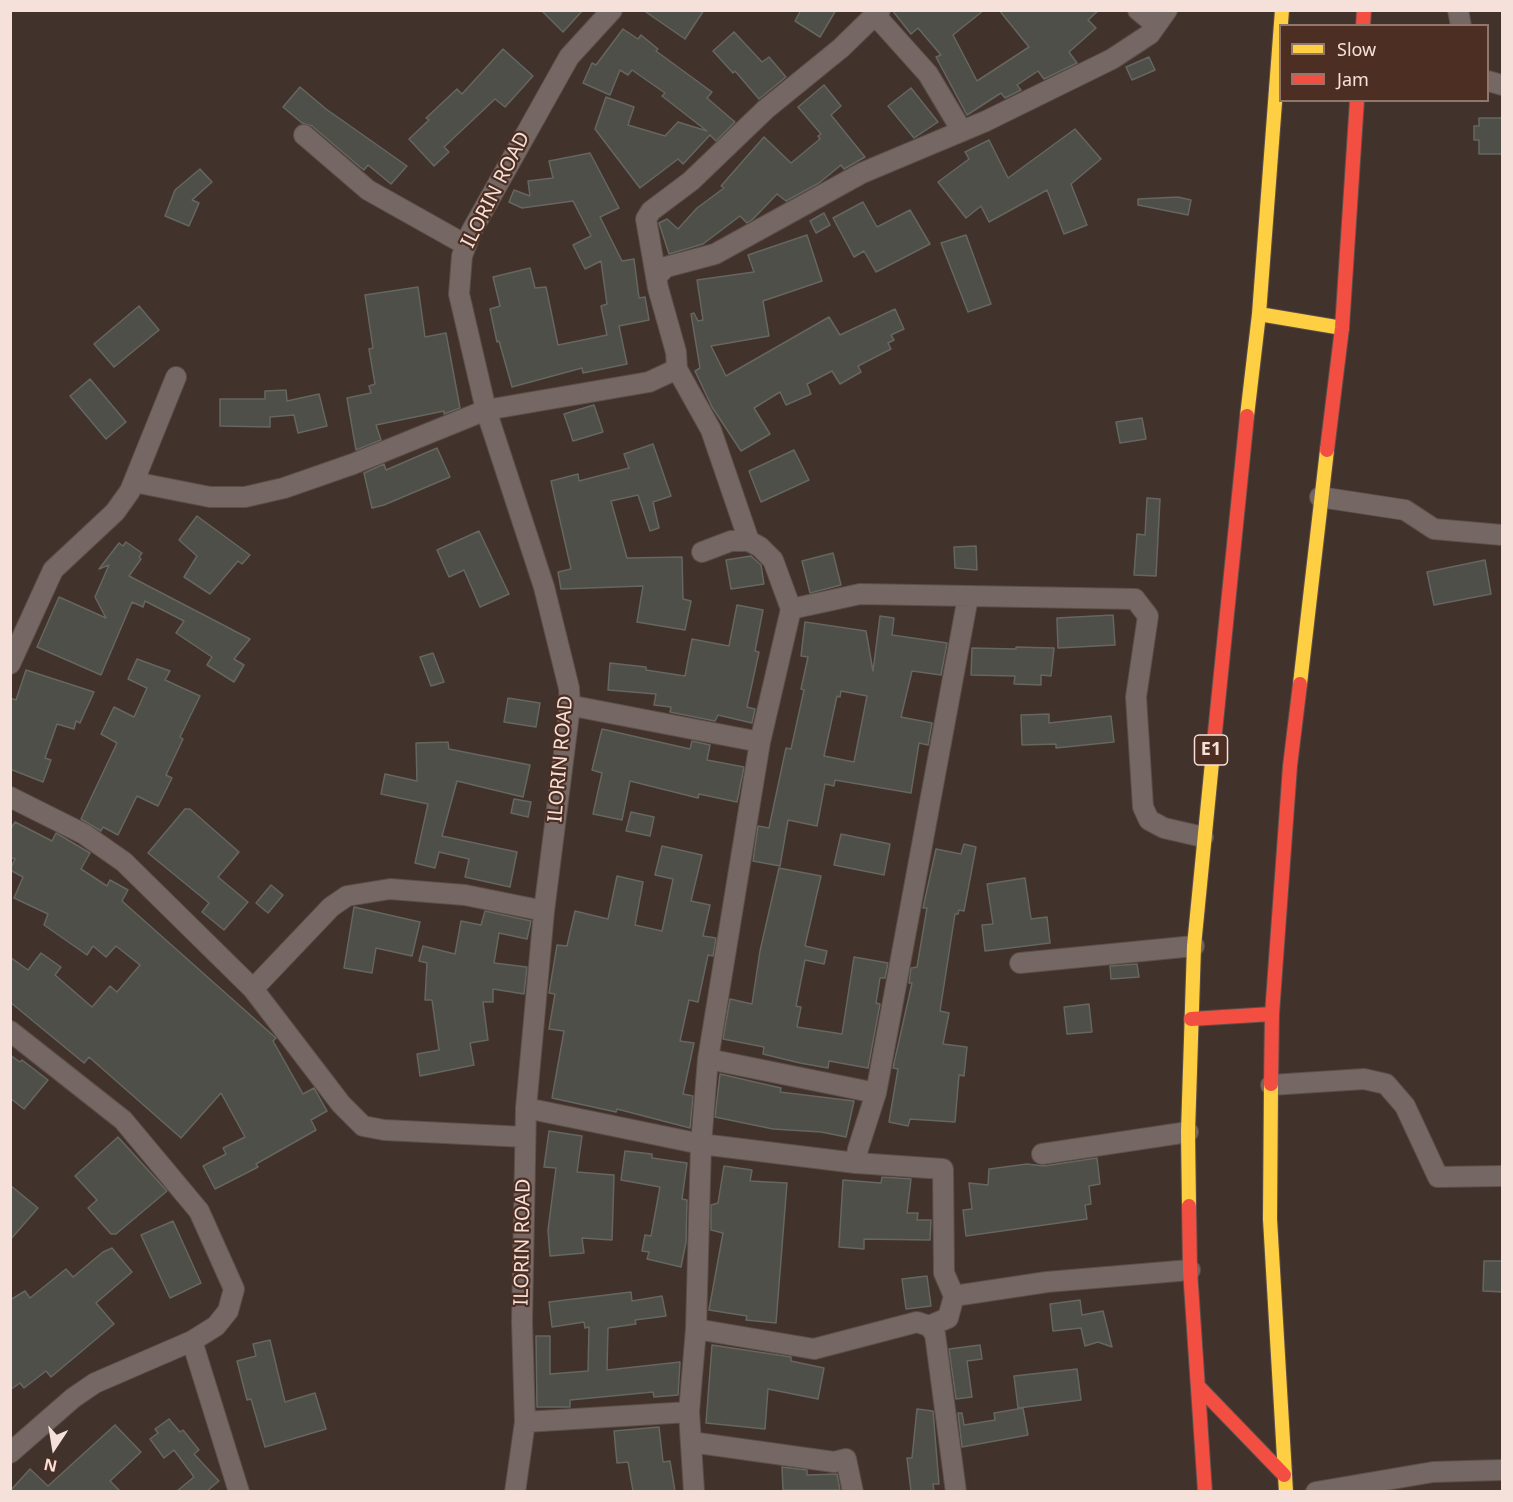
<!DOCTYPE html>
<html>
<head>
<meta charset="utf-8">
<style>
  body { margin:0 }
  #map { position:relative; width:1513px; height:1502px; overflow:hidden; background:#42322c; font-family:"Noto Sans",sans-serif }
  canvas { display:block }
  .frame { position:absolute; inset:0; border:12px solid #f5e1d9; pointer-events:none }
  .legend { position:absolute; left:1279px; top:24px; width:210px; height:78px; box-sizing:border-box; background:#4c2e22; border:2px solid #90766b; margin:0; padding:8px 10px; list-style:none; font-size:18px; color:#f5e1d9 }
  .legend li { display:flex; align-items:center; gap:12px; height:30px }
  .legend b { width:30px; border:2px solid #90766b }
  .north { position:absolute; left:24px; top:1418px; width:60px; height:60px; -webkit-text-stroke:4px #4c2e22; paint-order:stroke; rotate:192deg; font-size:16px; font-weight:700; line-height:24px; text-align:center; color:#f5e1d9 }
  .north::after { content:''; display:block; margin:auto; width:21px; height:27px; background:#f5e1d9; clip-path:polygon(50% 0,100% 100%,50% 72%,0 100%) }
</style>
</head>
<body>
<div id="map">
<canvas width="1513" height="1502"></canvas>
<div class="frame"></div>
<ul class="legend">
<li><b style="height:8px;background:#ffcf43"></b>Slow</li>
<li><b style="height:8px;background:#f24e42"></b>Jam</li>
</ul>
<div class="north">N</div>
</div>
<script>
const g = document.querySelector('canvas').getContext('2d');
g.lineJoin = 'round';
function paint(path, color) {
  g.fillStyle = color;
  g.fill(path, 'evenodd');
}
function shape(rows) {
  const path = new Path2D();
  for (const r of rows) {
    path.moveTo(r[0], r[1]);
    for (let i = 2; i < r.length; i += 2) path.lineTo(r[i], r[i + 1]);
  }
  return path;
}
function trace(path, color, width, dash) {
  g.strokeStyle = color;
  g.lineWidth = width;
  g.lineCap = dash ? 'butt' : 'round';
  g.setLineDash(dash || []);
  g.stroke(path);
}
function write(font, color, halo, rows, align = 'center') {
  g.font = font + ' "Noto Sans",sans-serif';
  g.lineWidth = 4.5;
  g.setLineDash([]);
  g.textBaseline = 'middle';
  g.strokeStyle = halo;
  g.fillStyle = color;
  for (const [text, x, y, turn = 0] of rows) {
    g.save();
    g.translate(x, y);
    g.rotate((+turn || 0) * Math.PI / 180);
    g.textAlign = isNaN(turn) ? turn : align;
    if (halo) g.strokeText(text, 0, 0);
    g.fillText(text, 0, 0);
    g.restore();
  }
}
const building = shape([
  [541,10,583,10,563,32,541,10],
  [643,10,704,10,685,39,643,10],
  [801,10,836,10,820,37,795,21,801,10],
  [892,10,984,10,953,35,977,81,1029,47,999,10,1099,10,1088,20,1096,28,1069,52,1077,63,1044,79,1038,71,1017,85,1021,90,1005,98,1001,93,967,115,936,57,941,55,918,28,911,34,892,10],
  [623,29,638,39,641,35,658,49,656,51,712,92,707,98,735,122,716,141,710,135,683,164,678,159,640,188,595,129,606,97,634,107,628,125,665,136,678,122,707,131,662,96,665,93,632,70,628,75,620,70,610,95,583,83,592,63,596,65,623,29],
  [734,32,762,62,769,57,786,77,759,99,735,71,733,73,713,51,734,32],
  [503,49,533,76,505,107,495,99,444,147,449,152,434,166,409,139,429,120,426,118,457,89,462,94,503,49],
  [1149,57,1155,70,1132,80,1126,67,1149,57],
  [824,85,841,106,831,115,865,157,844,169,841,165,819,183,786,201,777,194,753,219,747,223,740,216,703,244,669,254,659,223,667,219,678,229,697,208,724,188,721,186,764,137,791,163,820,139,818,136,821,134,798,107,824,85],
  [300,87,326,109,407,166,391,184,368,165,364,170,360,167,312,126,302,123,283,107,300,87],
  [911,88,938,122,914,138,888,106,911,88],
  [1479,118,1503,118,1503,154,1479,154,1479,140,1474,140,1474,126,1479,126,1479,118],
  [1075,129,1101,159,1071,184,1087,225,1064,234,1047,190,989,222,981,206,966,218,938,182,969,159,965,152,989,140,1008,178,1075,129],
  [590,153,619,208,600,217,622,261,634,259,639,298,645,297,649,320,619,326,627,364,583,373,582,368,512,387,499,341,497,342,490,309,500,306,493,277,530,268,535,288,546,287,558,345,607,335,601,306,607,304,601,261,585,269,573,245,591,236,573,201,522,208,509,202,514,190,530,196,528,181,553,178,549,161,590,153],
  [200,169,212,182,192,200,199,203,189,226,165,216,175,190,200,169],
  [1178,197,1191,200,1188,215,1138,205,1138,199,1178,197],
  [863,202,877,227,910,210,930,244,876,272,864,251,854,257,833,218,863,202],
  [824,213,830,225,816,233,810,221,824,213],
  [807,235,822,281,763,301,769,336,711,346,726,376,829,317,840,335,895,309,904,329,891,335,894,340,888,343,891,349,858,366,861,372,840,384,832,371,807,384,811,394,786,405,780,392,754,408,770,434,741,451,712,407,695,371,700,368,691,314,694,313,698,321,703,320,697,280,754,272,748,255,807,235],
  [966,235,991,304,968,312,941,243,966,235],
  [418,287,425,337,446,333,460,408,444,414,444,411,376,425,381,440,356,450,347,398,371,393,369,386,375,384,369,349,373,348,365,295,418,287],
  [139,306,159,330,114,367,94,344,139,306],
  [90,379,126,422,106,439,70,396,90,379],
  [286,390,287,401,319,394,327,426,298,433,294,415,270,417,270,427,220,426,220,399,265,399,265,391,286,390],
  [594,405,603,432,573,441,564,414,594,405],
  [1142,418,1146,439,1120,443,1116,422,1142,418],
  [653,444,671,496,653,502,659,528,650,531,638,495,611,501,627,558,682,557,683,599,691,601,685,630,637,622,643,586,561,589,558,572,571,569,551,481,578,474,579,481,629,468,624,454,653,444],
  [437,448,450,477,384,505,372,508,364,473,384,464,386,470,437,448],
  [794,450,809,480,761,502,749,471,794,450],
  [1147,498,1160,499,1156,576,1134,575,1137,534,1145,535,1147,498],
  [197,516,250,555,242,564,238,561,210,594,184,577,197,556,179,540,197,516],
  [479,531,509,594,480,607,464,570,449,577,437,550,479,531],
  [126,542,142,553,139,557,141,559,129,576,250,639,234,659,244,665,234,682,207,665,212,657,176,633,184,621,145,601,143,607,132,602,101,675,37,647,59,597,106,618,95,597,109,565,99,569,119,543,123,546,126,542],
  [976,546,977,570,955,568,954,547,976,546],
  [833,553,841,585,810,593,802,561,833,553],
  [751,556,761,565,764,584,731,589,726,560,751,556],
  [1485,560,1491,594,1434,605,1427,572,1485,560],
  [737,605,763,610,755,651,759,652,747,707,755,709,752,723,718,715,715,721,670,712,671,707,654,705,656,694,608,690,610,663,646,667,646,670,685,676,692,639,729,646,737,605],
  [1113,615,1115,645,1058,648,1057,618,1113,615],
  [880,616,894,618,892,635,947,643,941,675,912,671,901,717,932,723,928,745,919,743,911,793,835,780,834,786,825,784,817,826,788,820,780,866,753,861,758,826,769,828,786,748,791,749,804,690,801,689,808,657,801,656,805,622,866,631,873,671,880,616],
  [841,691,867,696,854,762,824,756,837,696,840,697,841,691],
  [1016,647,1054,648,1051,676,1041,675,1041,685,1014,684,1015,676,971,675,972,648,1016,649,1016,647],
  [433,653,444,682,431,686,420,657,433,653],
  [137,659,170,671,165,680,200,696,180,737,183,739,166,775,172,778,158,806,137,796,118,835,103,827,101,831,81,819,117,743,101,734,114,707,134,717,147,688,128,679,137,659],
  [26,670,94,692,80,723,76,721,74,729,57,724,45,758,51,760,43,782,10,769,10,698,16,700,26,670],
  [508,698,540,703,536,727,504,722,508,698],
  [1049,714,1049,723,1111,716,1114,742,1056,748,1056,744,1022,745,1021,715,1049,714],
  [602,729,690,749,692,741,710,745,707,760,744,767,737,802,699,794,698,798,630,781,622,820,593,814,602,773,592,770,602,729],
  [448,742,449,749,530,765,523,797,457,781,442,836,517,852,510,887,465,877,469,859,439,852,435,868,415,863,428,804,381,794,385,774,417,781,416,743,448,742],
  [514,799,531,802,528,817,511,813,514,799],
  [185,809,190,809,239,852,218,877,248,902,224,930,202,912,209,903,148,853,185,809],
  [631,812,654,817,650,836,626,831,631,812],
  [15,822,52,841,56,833,90,853,81,869,107,886,110,880,128,890,122,901,276,1038,273,1041,303,1094,314,1088,327,1111,311,1120,316,1130,256,1164,258,1167,215,1189,203,1166,226,1154,223,1148,245,1137,221,1093,181,1138,89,1057,84,1063,10,1002,10,957,28,970,41,953,61,967,55,975,92,1007,110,986,117,992,140,965,116,946,106,957,93,946,87,955,44,925,48,914,14,898,23,877,10,870,15,859,10,857,10,830,15,822],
  [841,834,890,844,884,875,834,865,841,834],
  [964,844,976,847,964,911,959,910,958,914,955,914,940,1011,949,1013,943,1044,967,1047,964,1076,959,1075,955,1122,910,1119,908,1126,889,1122,898,1069,893,1068,912,983,909,983,911,968,917,967,927,908,923,908,936,849,961,854,964,844],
  [662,846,702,855,691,901,710,905,703,936,716,938,713,956,708,955,698,1002,689,1000,680,1041,694,1043,683,1094,693,1096,690,1128,617,1109,616,1112,552,1098,564,1031,549,1029,555,994,549,993,557,945,567,946,575,911,608,919,617,876,643,882,635,925,662,931,673,879,655,875,662,846],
  [779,868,821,876,805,946,827,951,824,964,805,960,796,1006,801,1007,797,1027,842,1034,854,957,888,963,885,978,880,978,876,1003,880,1004,868,1068,829,1061,828,1068,800,1063,763,1054,764,1047,723,1039,730,999,752,1004,760,951,779,868],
  [1025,878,1031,919,1047,917,1050,943,985,951,982,925,993,924,987,884,1025,878],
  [271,885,283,895,268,913,256,903,271,885],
  [354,907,420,922,412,956,376,948,372,973,344,968,354,907],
  [485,911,531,921,527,939,499,933,494,963,527,967,524,994,493,989,493,1002,483,1002,488,1040,470,1043,474,1065,420,1076,417,1054,439,1050,432,1000,425,1000,427,963,419,961,423,946,455,954,461,921,481,925,485,911],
  [1137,964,1139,977,1111,979,1110,966,1137,964],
  [1089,1004,1092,1032,1067,1034,1064,1007,1089,1004],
  [10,1055,20,1062,22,1060,48,1080,24,1109,10,1098,10,1055],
  [720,1074,781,1088,780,1092,854,1101,846,1137,821,1132,773,1129,715,1117,720,1074],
  [549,1131,582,1136,577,1172,614,1175,612,1240,582,1238,584,1253,550,1256,548,1230,556,1168,544,1167,549,1131],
  [118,1137,167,1191,116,1234,111,1234,88,1208,97,1200,75,1176,118,1137],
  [625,1151,652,1154,652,1158,687,1163,682,1199,687,1200,686,1242,681,1267,647,1259,649,1252,642,1251,645,1235,651,1236,660,1187,621,1180,625,1151],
  [1097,1158,1100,1184,1089,1186,1091,1204,1085,1205,1087,1219,966,1236,963,1210,972,1209,969,1183,988,1185,989,1169,1027,1164,1044,1166,1097,1158],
  [724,1166,752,1170,750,1181,787,1183,776,1323,746,1320,747,1316,709,1310,723,1233,711,1230,711,1205,718,1203,724,1166],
  [882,1177,911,1179,907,1213,918,1213,917,1220,931,1220,930,1240,864,1239,864,1249,839,1247,843,1180,881,1183,882,1177],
  [10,1185,38,1208,10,1240,10,1185],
  [173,1221,201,1283,170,1298,141,1235,173,1221],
  [112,1248,132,1272,96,1303,114,1324,51,1377,46,1371,24,1388,20,1383,10,1390,10,1300,25,1291,30,1298,66,1269,73,1277,103,1252,112,1248],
  [1484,1261,1503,1261,1503,1292,1483,1291,1484,1261],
  [927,1276,931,1306,906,1309,902,1279,927,1276],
  [631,1292,632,1301,662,1296,666,1316,635,1320,636,1324,608,1328,607,1370,680,1362,678,1395,654,1397,653,1392,570,1400,570,1407,537,1407,536,1336,550,1336,550,1374,588,1371,589,1327,585,1328,584,1322,552,1327,549,1302,631,1292],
  [1080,1300,1082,1315,1103,1311,1112,1347,1098,1342,1085,1346,1081,1328,1053,1331,1050,1304,1080,1300],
  [270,1340,285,1402,315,1393,326,1429,265,1447,251,1399,247,1400,237,1361,256,1356,253,1344,270,1340],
  [712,1345,791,1357,791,1361,824,1368,818,1399,768,1389,765,1429,706,1423,712,1345],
  [980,1345,982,1359,967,1361,972,1397,956,1399,949,1349,980,1345],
  [1077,1369,1081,1400,1018,1408,1014,1376,1077,1369],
  [1023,1408,1028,1435,962,1447,958,1413,962,1413,964,1425,995,1420,994,1413,1023,1408],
  [917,1409,933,1411,939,1484,933,1484,934,1491,911,1491,907,1458,912,1458,917,1409],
  [169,1419,180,1432,183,1430,199,1450,194,1454,219,1481,207,1491,177,1491,194,1477,174,1450,164,1458,150,1439,158,1433,155,1429,169,1419],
  [115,1425,141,1452,110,1481,120,1491,10,1491,30,1469,48,1486,115,1425],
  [659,1427,663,1462,670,1461,675,1491,633,1491,628,1462,617,1463,614,1431,659,1427],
  [782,1467,807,1470,807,1475,837,1474,840,1490,783,1490,782,1467]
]);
paint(building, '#4e4f49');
trace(building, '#666660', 1.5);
const street = shape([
  [1138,10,1155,24],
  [1458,10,1461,26],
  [876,16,928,74,962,131],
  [1488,81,1502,85],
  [304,135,368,190,466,245],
  [656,277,666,267,715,254,862,173,986,121,1112,59,1150,34,1167,10],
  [134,482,210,497,245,497,284,488,353,464,486,410,649,382,677,369],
  [1320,497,1405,510,1434,529,1502,535],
  [749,541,711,430,677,369,676,352,658,288,646,219,651,211,691,181,766,109,841,48,880,10],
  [791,609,860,594,1135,599,1148,616,1136,697,1143,807,1149,820,1164,828,1203,837],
  [10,664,53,570,115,512,130,491,176,377],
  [568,705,760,742],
  [10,797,84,834,124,862,253,989,341,1104,363,1126,384,1130,525,1137],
  [1020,963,1194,946],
  [253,989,331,907,347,896,390,889,465,895,544,911],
  [10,1031,123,1120,199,1211,234,1289,228,1311,216,1326,192,1341,95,1383,73,1398,10,1453],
  [708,1059,876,1093],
  [1271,1085,1364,1079,1386,1084,1405,1106,1438,1177,1502,1176],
  [526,1108,701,1144,856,1163,943,1169,944,1273,954,1296],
  [1042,1154,1188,1132],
  [856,1163,858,1149,876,1093,968,597],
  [929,1326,948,1318,954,1296,1047,1282,1190,1270],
  [696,1329,814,1349,917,1322,929,1326,935,1334,956,1492],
  [192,1341,239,1492],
  [525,1422,689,1412],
  [691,1442,834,1462,846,1459,853,1492],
  [515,1492,525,1422,522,1322,526,1108,544,911,570,706,569,688,544,587,486,410,459,294,462,256,471,232,569,57,612,10],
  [694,1492,689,1412,696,1329,701,1144,708,1059,760,742,791,609,773,560,760,547,749,541,731,541,702,552],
  [1316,1492,1433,1472,1502,1470]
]);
const slow = shape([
  [1259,314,1342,328],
  [1247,416,1259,314,1282,10],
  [1300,684,1327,450],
  [1271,1084,1270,1219,1286,1492],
  [1189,1206,1188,1132,1194,946,1213,752]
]);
const jam = shape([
  [1363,26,1364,10],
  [1327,450,1342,328,1357,100],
  [1213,752,1247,416],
  [1191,1019,1272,1014],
  [1271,1084,1272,1014,1290,766,1300,684],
  [1189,1206,1190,1270,1205,1492],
  [1199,1387,1284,1475]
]);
trace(street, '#5d4e49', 22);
trace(slow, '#5d4e49', 16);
trace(jam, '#5d4e49', 16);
trace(street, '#756864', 20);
trace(slow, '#ffcf43', 14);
trace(jam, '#f24e42', 14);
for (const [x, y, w] of [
  [1211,750,33]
]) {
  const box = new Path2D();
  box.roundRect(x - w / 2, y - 15, w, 30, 4.5);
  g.fillStyle = '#4c2e22';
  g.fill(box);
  trace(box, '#f5e1d9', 1.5);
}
write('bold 18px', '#f5e1d9', null, [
  ["E1",1211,750]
]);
write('20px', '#f5e1d9', '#4c2e22', [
  ["ILORIN ROAD",496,190,-63],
  ["ILORIN ROAD",561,759,-85],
  ["ILORIN ROAD",523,1242,-89]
]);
</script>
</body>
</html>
